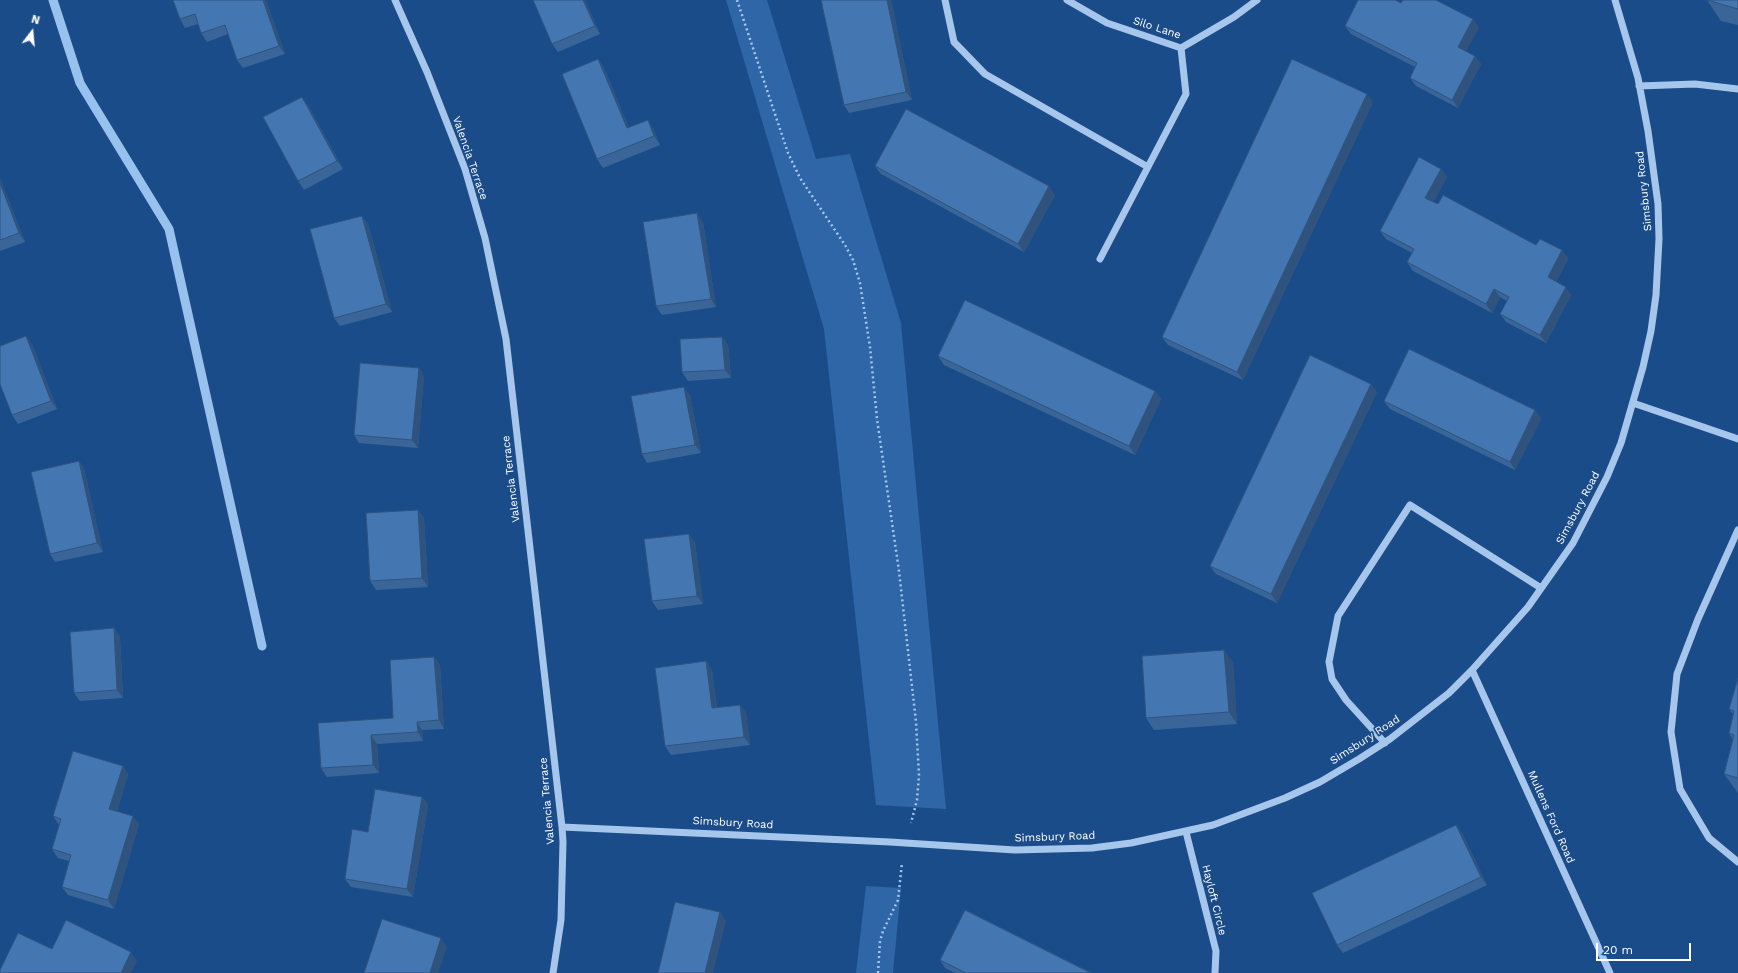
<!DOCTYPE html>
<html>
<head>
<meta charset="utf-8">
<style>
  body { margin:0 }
  #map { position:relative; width:1738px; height:973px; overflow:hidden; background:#1b4c8a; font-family:"Work Sans",sans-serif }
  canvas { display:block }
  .north { position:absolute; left:12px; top:12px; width:40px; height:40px; -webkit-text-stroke:3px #1b4c8a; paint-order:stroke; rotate:16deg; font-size:11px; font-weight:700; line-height:16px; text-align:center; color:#fff }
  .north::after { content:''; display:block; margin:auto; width:14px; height:18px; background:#fff; clip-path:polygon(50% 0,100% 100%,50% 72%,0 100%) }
  .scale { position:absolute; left:1596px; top:943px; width:95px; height:18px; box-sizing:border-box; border:2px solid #fff; border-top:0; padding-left:5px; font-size:12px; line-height:14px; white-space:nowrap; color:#fff; -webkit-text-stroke:3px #1b4c8a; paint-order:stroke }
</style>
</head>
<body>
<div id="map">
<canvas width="1738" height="973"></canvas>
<div class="north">N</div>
<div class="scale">20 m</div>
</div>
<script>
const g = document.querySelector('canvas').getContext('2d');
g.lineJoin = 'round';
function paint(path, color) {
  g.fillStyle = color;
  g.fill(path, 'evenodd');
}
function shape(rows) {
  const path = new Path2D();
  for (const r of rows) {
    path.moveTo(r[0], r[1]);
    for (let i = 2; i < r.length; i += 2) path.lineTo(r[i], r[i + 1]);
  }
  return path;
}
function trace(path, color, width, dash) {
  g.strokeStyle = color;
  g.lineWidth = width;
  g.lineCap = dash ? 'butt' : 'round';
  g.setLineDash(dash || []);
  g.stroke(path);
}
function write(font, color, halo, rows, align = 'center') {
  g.font = font + ' "Work Sans",sans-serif';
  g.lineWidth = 3.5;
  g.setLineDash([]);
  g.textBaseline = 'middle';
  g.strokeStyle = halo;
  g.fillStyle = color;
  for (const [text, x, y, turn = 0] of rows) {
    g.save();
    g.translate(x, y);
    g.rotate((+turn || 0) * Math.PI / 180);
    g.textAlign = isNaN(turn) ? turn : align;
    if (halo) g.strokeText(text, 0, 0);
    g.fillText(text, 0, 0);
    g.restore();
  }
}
paint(shape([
  [726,0,767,0,816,159,850,154,901,323,946,809,876,805,824,329],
  [866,886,901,888,893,973,856,973]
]), '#2e66a8');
trace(shape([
  [53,0,80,83,169,229,262,646]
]), '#99c1ee', 9);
trace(shape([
  [737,0,788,153,800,178,845,245,853,260,860,283,870,347,877,419,899,571,916,722,919,775,917,800,911,823],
  [878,973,880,941,883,931,898,900,902,863]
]), '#a6c6ec', 2.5, [2, 3]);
trace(shape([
  [395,0,427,72,465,169,485,238,506,339,562,827,563,842,561,920,553,973],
  [945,0,954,42,985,74,1148,167],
  [1067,0,1107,23,1181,48,1234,17,1257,0],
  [1639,86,1695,84,1738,89],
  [1100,259,1186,94,1181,48],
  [1633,403,1738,439],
  [1738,530,1698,619,1677,674,1671,732,1680,789,1709,838,1738,862],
  [1472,670,1610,973],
  [1385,743,1346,700,1332,679,1329,662,1338,616,1410,505,1541,588],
  [562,827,890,842,1015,850,1092,848,1131,843,1213,825,1285,798,1320,782,1359,759,1390,739,1449,693,1472,670,1528,607,1573,543,1607,477,1621,443,1643,367,1651,331,1656,295,1659,239,1658,204,1648,131,1638,78,1615,0],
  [1186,832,1216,951,1215,973]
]), '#a6c6ec', 7);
paint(shape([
  [173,0,266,0,285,54,243,68,237,60,228,34,207,42,201,33,198,24,185,28,180,19],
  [585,0,600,34,558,52,552,44],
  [821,0,891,0,912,100,849,113,844,105],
  [1707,0,1738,0,1738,25,1721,21],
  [1401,3,1479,27,1466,51,1481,64,1458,108,1416,86,1410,78,1415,67,1351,34,1345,26],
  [598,59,604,68,629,128,653,128,660,145,603,168,597,159],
  [1373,102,1243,380,1168,345,1162,337],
  [308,105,343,169,304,190,298,181],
  [875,166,1055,195,1024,252,881,174],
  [1441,169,1447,177,1433,202,1536,245,1562,250,1568,259,1556,282,1571,295,1546,343,1506,322,1500,314,1507,301,1500,297,1492,313,1413,271,1407,262,1412,253,1386,239,1380,231],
  [0,179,2,183,25,242,0,251],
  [703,222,716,307,662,315,656,306],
  [368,224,392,312,340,326,334,318],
  [32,344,57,409,18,424,12,415],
  [728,345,731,378,688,381,682,372],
  [938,356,1155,391,1161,399,1135,455,944,365],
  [424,376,418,448,359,443,354,435],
  [1377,392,1277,603,1216,574,1210,566],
  [690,395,701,453,647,463,642,454],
  [1384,401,1535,410,1541,419,1515,470,1390,409],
  [79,461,84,469,103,552,55,562,50,554],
  [418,510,424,518,428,587,376,590,370,581],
  [695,542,703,604,658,610,652,601],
  [114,628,120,637,123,698,80,701,74,693],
  [434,657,440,666,444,729,422,730,423,741,377,744,379,773,327,777,321,768,393,718],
  [706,661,712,670,717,708,740,705,746,713,750,745,671,755,665,746],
  [1233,662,1237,724,1154,730,1146,718],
  [1738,678,1738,793,1724,774,1733,740,1729,733,1733,714,1729,709],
  [123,766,128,774,117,811,139,824,114,909,68,895,62,887,69,861,58,858,52,849,59,825,53,816],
  [422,797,428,805,413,897,351,887,345,879,368,832],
  [1456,825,1462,833,1487,885,1343,953,1337,945],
  [940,960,1091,973,955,973,945,968]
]), '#3a6599');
paint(shape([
  [263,0,266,0,285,54,279,46],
  [583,0,585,0,600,34,595,26],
  [887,0,891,0,912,100,906,92],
  [1473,19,1479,27,1464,55,1458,47],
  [1475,56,1481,64,1458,108,1452,100],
  [598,59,604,68,633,137,627,128],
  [1367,94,1373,102,1243,380,1237,372],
  [302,97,308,105,343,169,337,161],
  [648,120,653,128,660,145,654,136],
  [1441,169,1447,177,1431,206,1425,198],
  [0,179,2,183,25,242,19,233,0,183],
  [1049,186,1055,195,1024,252,1018,244],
  [697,213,703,222,716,307,711,299],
  [362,216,368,224,392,312,386,304],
  [1562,250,1568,259,1554,286,1548,277],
  [1566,287,1571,295,1546,343,1540,335],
  [1494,289,1500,297,1492,313,1486,304],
  [26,336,32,344,57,409,51,401],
  [722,337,728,345,731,378,725,370],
  [419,368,424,376,418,448,412,440],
  [1371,384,1377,392,1277,603,1271,594],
  [684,387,690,395,701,453,695,445],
  [1155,391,1161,399,1135,455,1129,446],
  [1535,410,1541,419,1515,470,1510,462],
  [79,461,84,469,103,552,97,543],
  [418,510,424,518,428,587,422,578],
  [689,534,695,542,703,604,697,596],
  [114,628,120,637,123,698,117,690],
  [1224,650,1233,662,1237,724,1229,712],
  [434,657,440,666,444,729,439,720],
  [706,661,712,670,718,717,712,708],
  [740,705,746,713,750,745,744,737],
  [417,722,422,730,423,741,418,732],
  [371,735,377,744,379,773,373,765],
  [123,766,128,774,115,817,109,809],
  [422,797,428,805,413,897,407,889],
  [133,816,139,824,114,909,108,900],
  [1456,825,1462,833,1487,885,1481,877],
  [720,912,726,921,713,973,705,973],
  [441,938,447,947,438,973,430,973],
  [131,952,137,961,131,973,121,973]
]), '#30537d');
const building = shape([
  [173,0,263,0,279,46,237,60,225,25,201,33,195,14,180,19,173,0],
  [533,0,583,0,595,26,552,44,533,0],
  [821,0,887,0,906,92,844,105,821,0],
  [1358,0,1395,0,1401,3,1403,0,1436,0,1473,19,1458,47,1475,56,1452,100,1410,78,1417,63,1345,26,1358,0],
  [1707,0,1738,0,1738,9,1707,0],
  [598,59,627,128,648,120,654,136,597,159,562,74,598,59],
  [1292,59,1367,94,1237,372,1162,337,1292,59],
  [302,97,337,161,298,181,263,117,302,97],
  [906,109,1049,186,1018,244,875,166,906,109],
  [1419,157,1441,169,1425,198,1438,204,1443,195,1536,245,1540,239,1562,250,1548,277,1566,287,1540,335,1500,314,1509,297,1494,289,1486,304,1407,262,1414,249,1380,231,1419,157],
  [0,183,19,233,0,240,0,183],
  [697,213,711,299,656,306,643,222,697,213],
  [362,216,386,304,334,318,310,229,362,216],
  [965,300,1155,391,1129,446,938,356,965,300],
  [26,336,51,401,12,415,0,384,0,346,26,336],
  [722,337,725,370,682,372,680,339,722,337],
  [1409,349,1535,410,1510,462,1384,401,1409,349],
  [1310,355,1371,384,1271,594,1210,566,1310,355],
  [360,363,419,368,412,440,354,435,360,363],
  [684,387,695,445,642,454,631,396,684,387],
  [79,461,97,543,50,554,31,472,79,461],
  [418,510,422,578,370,581,366,513,418,510],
  [689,534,697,596,652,601,644,539,689,534],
  [114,628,117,690,74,693,70,632,114,628],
  [1224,650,1229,712,1146,718,1142,656,1224,650],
  [434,657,439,720,417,722,418,732,371,735,373,765,321,768,318,723,393,718,390,660,434,657],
  [706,661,712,708,740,705,744,737,665,746,655,668,706,661],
  [1738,678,1738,778,1724,774,1734,735,1729,733,1734,711,1729,709,1738,678],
  [73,751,123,766,109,809,133,816,108,900,62,887,71,855,52,849,61,819,53,816,73,751],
  [375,789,422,797,407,889,345,879,352,829,368,832,375,789],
  [1456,825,1481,877,1337,945,1312,893,1456,825],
  [675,902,720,912,705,973,658,973,675,902],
  [965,910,1091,973,966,973,940,960,965,910],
  [382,919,441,938,430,973,364,973,382,919],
  [66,920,131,952,121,973,0,973,0,970,18,933,52,949,66,920]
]);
paint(building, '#4476b2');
trace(building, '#30537d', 1);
write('11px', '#fff', '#1b4c8a', [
  ["Silo Lane",1157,28,18],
  ["Valencia Terrace",470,158,71],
  ["Simsbury Road",1644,191,-96],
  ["Valencia Terrace",511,479,-97],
  ["Simsbury Road",1578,508,-62],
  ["Simsbury Road",1365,740,-33],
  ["Valencia Terrace",547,801,-95],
  ["Mullens Ford Road",1551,817,66],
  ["Simsbury Road",733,823,3],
  ["Simsbury Road",1055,837,-2],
  ["Hayloft Circle",1214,900,76]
]);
</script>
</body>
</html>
